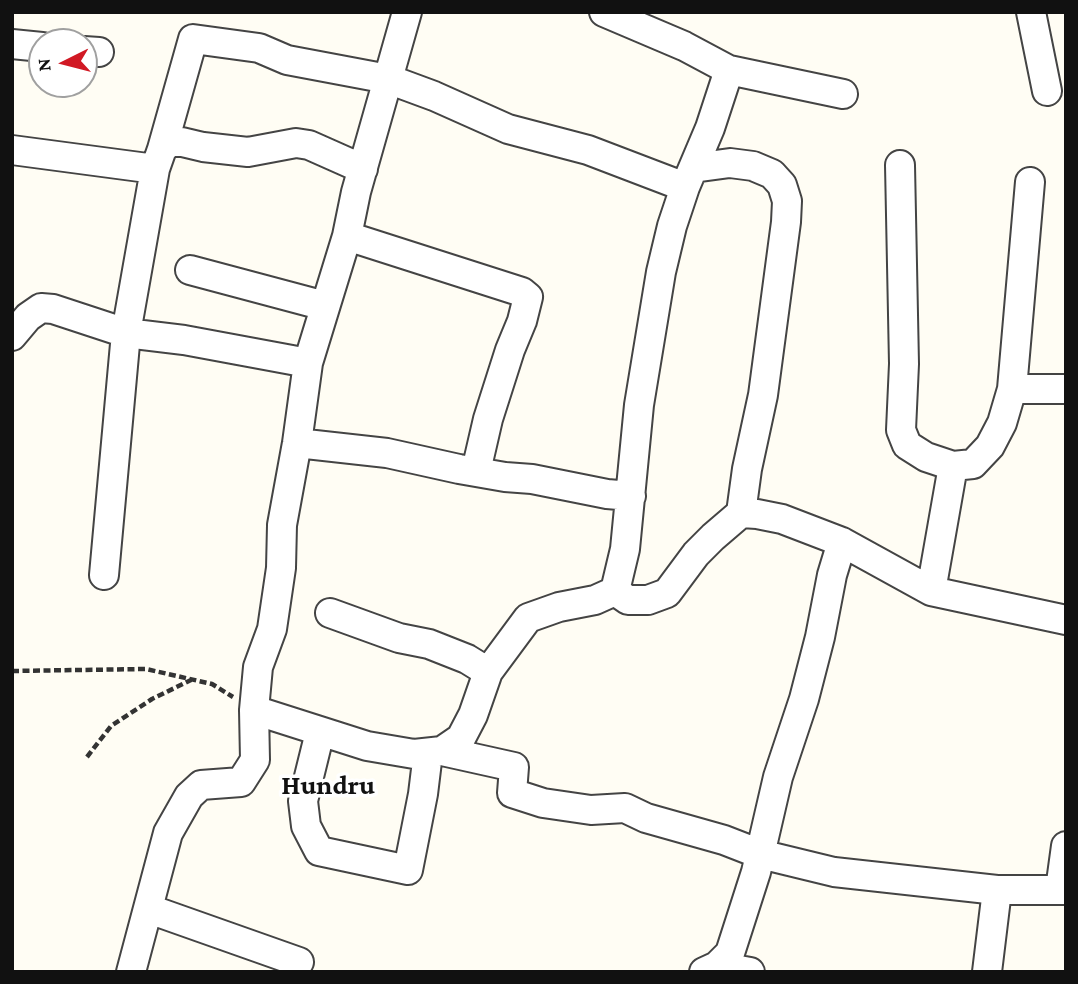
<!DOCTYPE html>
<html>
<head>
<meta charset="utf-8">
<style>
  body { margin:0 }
  #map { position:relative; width:1078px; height:984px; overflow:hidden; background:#fffdf4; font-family:"Crimson Pro",serif }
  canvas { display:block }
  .frame { position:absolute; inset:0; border:14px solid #111; pointer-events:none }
  .north { position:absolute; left:28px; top:28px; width:70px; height:70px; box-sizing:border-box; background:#fff; border:2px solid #a0a0a0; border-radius:50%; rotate:264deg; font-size:19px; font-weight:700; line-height:28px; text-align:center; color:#111 }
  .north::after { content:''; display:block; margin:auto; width:24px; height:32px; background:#d11924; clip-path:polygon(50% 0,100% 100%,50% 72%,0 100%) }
</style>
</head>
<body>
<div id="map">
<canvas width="1078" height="984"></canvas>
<div class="frame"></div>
<div class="north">N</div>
</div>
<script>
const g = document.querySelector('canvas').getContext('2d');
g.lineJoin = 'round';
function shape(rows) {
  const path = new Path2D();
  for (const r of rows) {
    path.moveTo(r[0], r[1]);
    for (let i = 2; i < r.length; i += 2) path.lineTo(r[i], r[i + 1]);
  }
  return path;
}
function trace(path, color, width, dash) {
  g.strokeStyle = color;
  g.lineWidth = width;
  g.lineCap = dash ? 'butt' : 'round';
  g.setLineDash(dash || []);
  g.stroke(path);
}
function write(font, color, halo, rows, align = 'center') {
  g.font = font + ' "Crimson Pro",serif';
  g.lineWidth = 7;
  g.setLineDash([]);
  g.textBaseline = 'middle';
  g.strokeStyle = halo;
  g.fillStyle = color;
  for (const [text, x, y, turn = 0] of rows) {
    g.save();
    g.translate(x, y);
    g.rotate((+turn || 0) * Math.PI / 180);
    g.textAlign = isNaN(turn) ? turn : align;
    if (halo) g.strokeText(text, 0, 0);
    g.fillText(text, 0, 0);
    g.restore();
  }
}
const minor = shape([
  [604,12,684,46,729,70,843,94],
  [1031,12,1047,91],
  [12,44,42,47],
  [84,51,99,52],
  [162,149,193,39,259,48,287,60,388,79,434,96,508,129,588,150,685,187],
  [12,150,155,169,162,149,170,142,182,142,203,147,248,152,296,143,309,145,363,169],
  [900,165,904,364,901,430,907,445,926,457,953,466,973,464,990,446,1002,423,1012,389,1030,182],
  [693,168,730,163,753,166,772,174,782,185,787,201,786,222,763,395,747,469,741,513],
  [347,236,522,292,528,297,522,321,510,350,488,419,476,471],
  [190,270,325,306],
  [12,336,28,317,41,308,53,309,126,333,184,340,308,363],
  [1012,389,1066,389],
  [297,443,387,453,459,469,505,477,532,479,607,494,631,496],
  [104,575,126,333,155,169],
  [615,591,625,549,639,405,661,272,672,226,685,187,710,128,729,70],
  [615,591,628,600,648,600,667,593,696,554,713,537,741,513,757,514,782,519,842,542,931,591,1066,620],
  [931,591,953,466],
  [330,613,399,638,429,644,467,659,488,672],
  [254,710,367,746,414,754,442,751,461,738,473,715,488,672,528,618,559,607,595,600,615,591],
  [320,732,303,801,306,826,319,851,408,870,423,794,428,753],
  [442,751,514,767,512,793,543,803,591,810,625,808,646,818,724,840,760,854,834,872,997,890,1066,890],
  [1060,890,1066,846],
  [149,909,299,962],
  [717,966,750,972],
  [131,972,168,833,189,796,201,785,241,782,255,760,254,710,258,667,272,629,281,568,282,525,297,443,308,363,347,236,356,192,407,12],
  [704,972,717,966,730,953,756,872,778,777,804,699,820,637,832,575,842,542],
  [987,972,997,890]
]);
trace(minor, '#444', 32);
trace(shape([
  [12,671,146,669,212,684,233,697],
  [87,757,111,726,152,699,191,680]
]), '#333', 4.5, [7, 3.5]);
trace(minor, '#fff', 28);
write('bold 28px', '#111', '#fff', [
  ["Hundru",328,785]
]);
</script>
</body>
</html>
